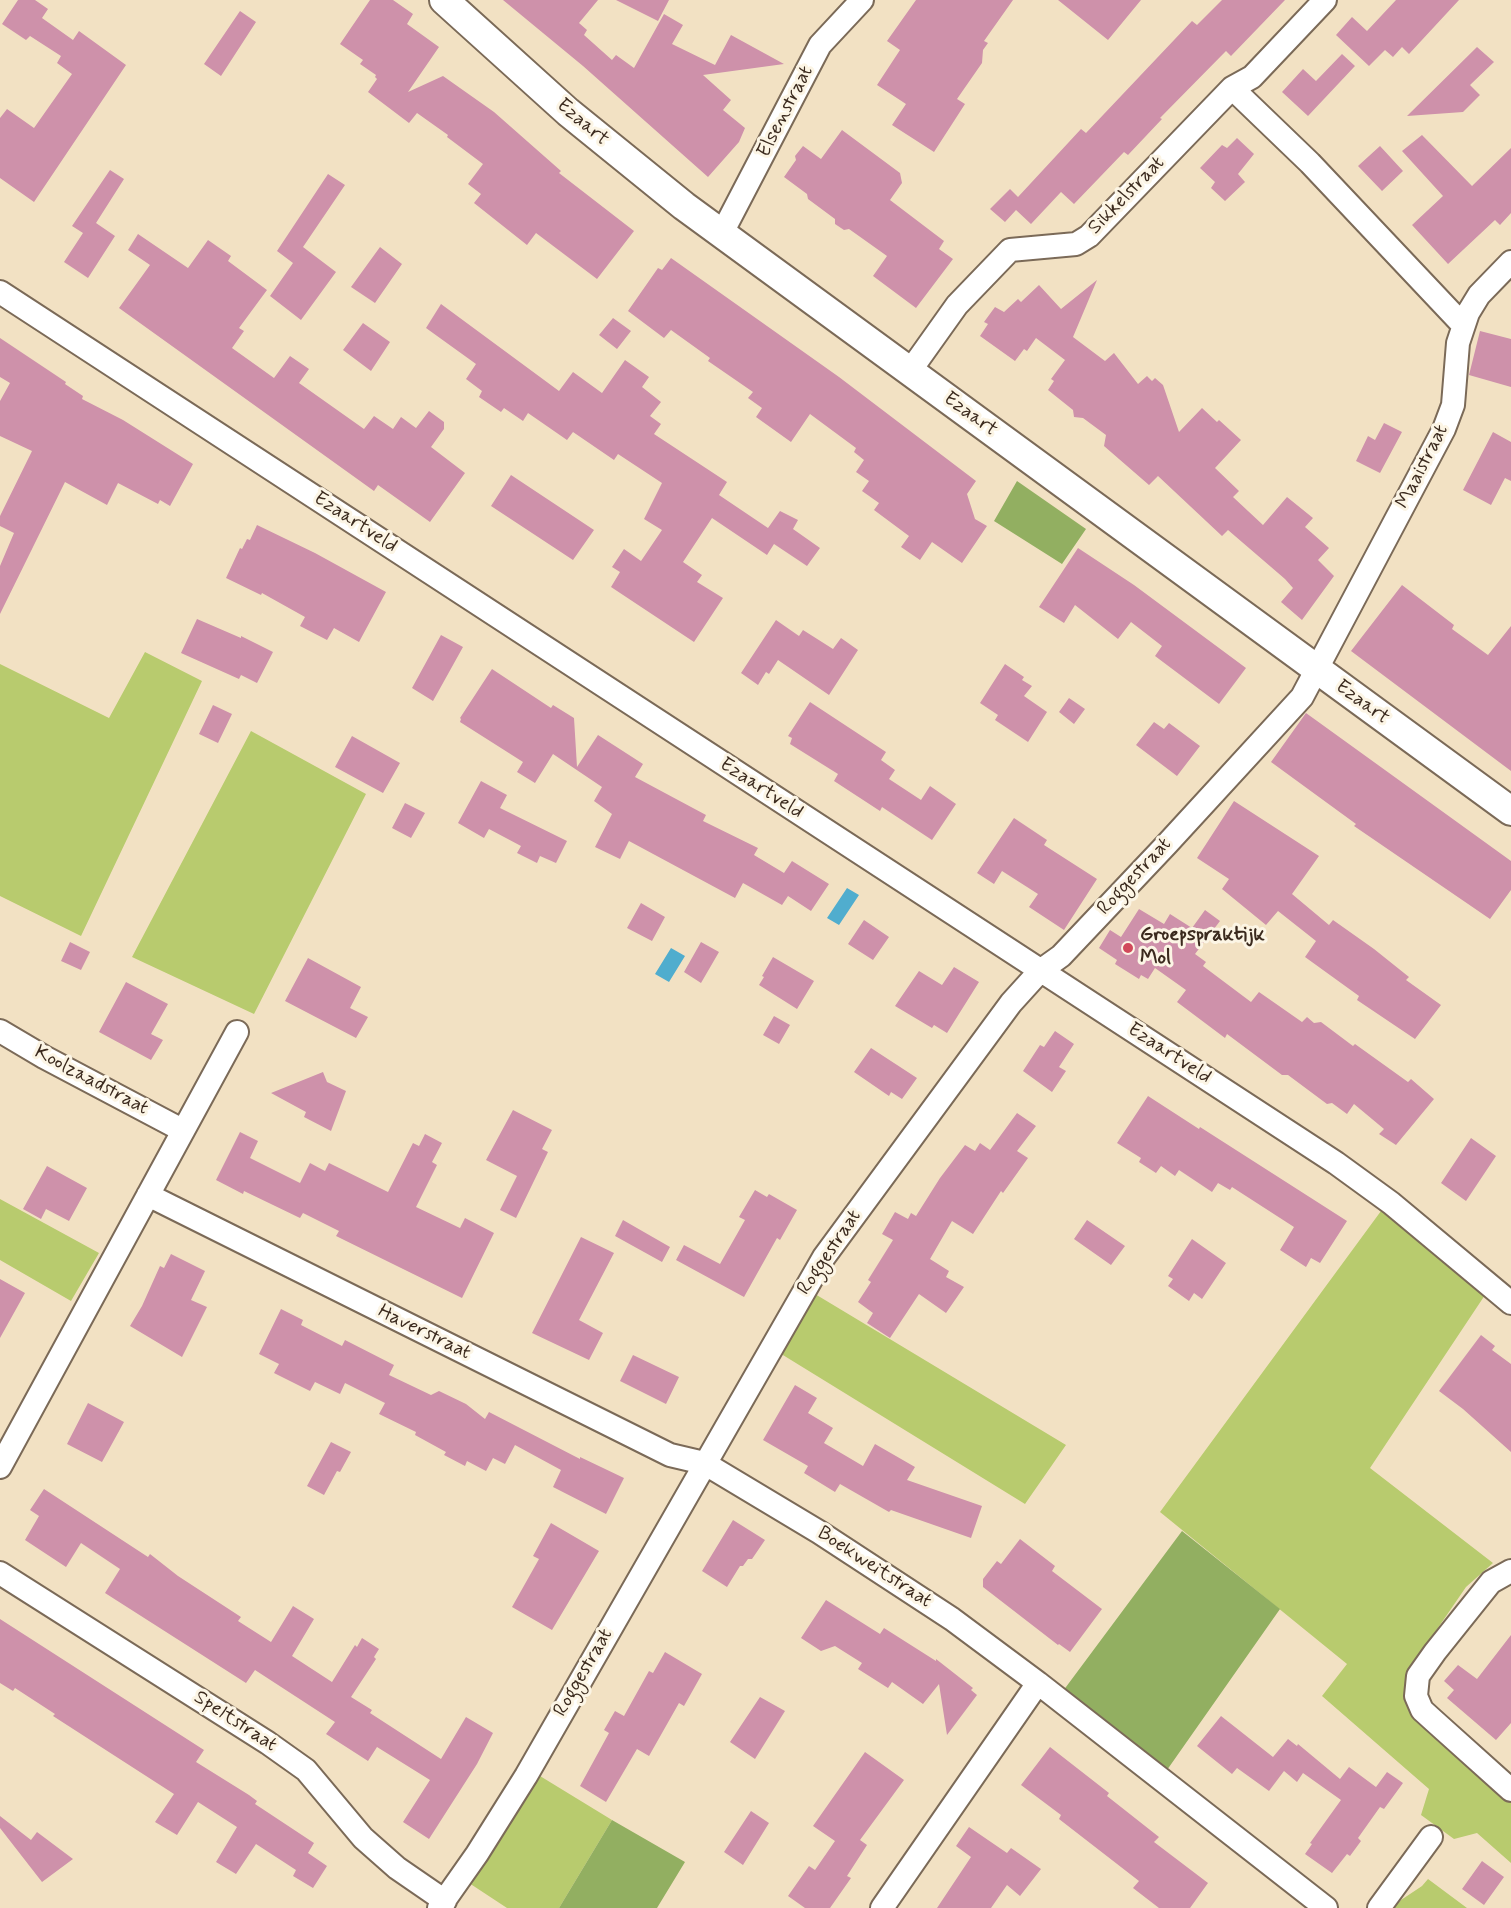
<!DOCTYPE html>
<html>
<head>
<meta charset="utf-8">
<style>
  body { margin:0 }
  canvas { display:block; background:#f2e1c3 }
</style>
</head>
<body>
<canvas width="1511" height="1908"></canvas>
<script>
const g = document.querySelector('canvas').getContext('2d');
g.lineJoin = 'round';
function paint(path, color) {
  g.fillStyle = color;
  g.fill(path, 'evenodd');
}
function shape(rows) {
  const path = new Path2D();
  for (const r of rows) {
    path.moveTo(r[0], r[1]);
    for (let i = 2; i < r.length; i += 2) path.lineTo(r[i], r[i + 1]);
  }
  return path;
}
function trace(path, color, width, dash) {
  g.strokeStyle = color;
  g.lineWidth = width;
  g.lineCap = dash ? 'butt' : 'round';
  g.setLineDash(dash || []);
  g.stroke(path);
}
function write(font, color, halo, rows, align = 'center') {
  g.font = font + ' Mynerve,sans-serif';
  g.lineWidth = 6;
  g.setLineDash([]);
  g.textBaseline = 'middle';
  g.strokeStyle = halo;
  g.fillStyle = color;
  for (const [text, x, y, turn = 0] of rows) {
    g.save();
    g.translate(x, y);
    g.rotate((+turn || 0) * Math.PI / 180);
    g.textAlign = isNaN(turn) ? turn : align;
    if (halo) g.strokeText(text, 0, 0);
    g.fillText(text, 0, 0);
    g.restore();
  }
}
paint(shape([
  [145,652,202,681,81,936,0,896,0,664,109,718],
  [251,731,366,794,254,1014,132,957],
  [0,1199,99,1253,71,1301,0,1260],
  [1381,1211,1485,1295,1370,1468,1493,1563,1466,1587,1407,1673,1408,1696,1412,1716,1511,1802,1511,1863,1477,1833,1454,1839,1421,1815,1429,1789,1322,1696,1347,1664,1160,1512],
  [815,1294,1066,1445,1025,1504,778,1352],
  [540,1776,612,1820,559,1908,507,1908,469,1883],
  [1428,1879,1467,1908,1394,1908,1401,1900,1422,1886]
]), '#b8cb6e');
paint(shape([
  [1017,481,1086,529,1062,564,994,521],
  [1182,1531,1280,1609,1167,1770,1063,1691],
  [612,1820,685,1862,657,1908,559,1908]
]), '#92af61');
paint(shape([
  [847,888,859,895,839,925,827,918],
  [671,948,685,956,669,982,655,974]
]), '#50adce');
paint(shape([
  [18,0,35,0,48,9,42,18,73,40,79,31,126,65,34,202,0,178,0,118,7,109,34,128,72,74,57,63,61,56,30,36,26,40,2,24],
  [370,0,393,0,413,14,407,24,439,47,408,92,443,76,494,112,561,171,559,173,634,231,597,279,536,233,527,245,474,203,481,194,468,184,483,164,447,137,448,135,417,113,409,123,368,92,377,79,375,77,376,75,360,64,363,60,340,44],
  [503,0,598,0,579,23,587,30,584,35,612,60,616,55,634,68,664,14,683,25,672,44,715,65,731,35,784,64,703,75,731,100,723,110,745,128,739,142,708,177,583,66],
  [616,0,669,0,658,21],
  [916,0,1013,0,984,41,988,43,983,50,982,63,957,99,965,104,934,152,892,125,906,104,877,85,900,50,887,41],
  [1058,0,1141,0,1108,40],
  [1222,0,1285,0,1231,56,1226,51,1160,118,1162,119,1128,155,1124,152,1074,204,1061,192,1031,224,1016,210,1005,222,990,209,1010,189,1018,197,1081,129,1086,133,1192,21,1197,25],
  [1396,0,1459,0,1409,54,1402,47,1393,57,1385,50,1369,66,1336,35,1352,17,1367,31],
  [240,11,256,22,221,76,204,64],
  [1477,47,1494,62,1470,85,1480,95,1463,112,1407,116],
  [1342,54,1355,66,1308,116,1282,92,1303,69,1316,81],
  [842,130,900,173,902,183,890,200,944,241,939,249,953,259,916,308,873,276,887,256,849,229,844,230,835,224,835,219,808,199,807,194,784,177,796,160,795,156,803,146,821,159],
  [1422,135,1472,186,1511,148,1511,213,1500,225,1495,220,1448,264,1412,225,1443,196,1402,151],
  [1237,138,1254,154,1238,174,1245,182,1225,201,1211,188,1215,182,1200,168,1222,145,1227,148],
  [1380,146,1403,171,1382,191,1358,166],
  [110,170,124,179,96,223,115,236,88,278,64,262,83,233,72,226],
  [328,174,345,185,303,247,336,272,301,320,270,296,293,263,277,251],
  [138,234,188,268,208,240,231,256,228,261,267,290,239,328,244,331,232,348,274,378,290,356,309,369,299,383,364,429,374,416,393,429,401,417,416,428,429,411,444,422,444,429,431,447,465,473,430,522,378,485,374,491,119,308,150,265,128,250],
  [380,247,402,264,375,303,351,287],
  [671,258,839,377,976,481,967,494,975,519,987,526,962,563,932,542,920,560,901,547,909,536,874,510,879,503,862,491,869,481,856,472,864,460,854,452,856,448,810,414,791,442,756,417,762,408,748,398,753,392,708,361,710,358,671,330,664,338,628,311,658,268,662,270],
  [1097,280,1073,337,1105,361,1114,353,1138,384,1147,376,1152,381,1155,378,1163,385,1179,432,1202,408,1217,422,1219,420,1241,440,1215,468,1239,491,1233,497,1263,525,1287,497,1313,518,1305,527,1329,548,1318,560,1334,576,1302,620,1281,602,1293,588,1285,579,1228,530,1222,536,1158,476,1149,485,1104,446,1106,435,1083,418,1074,417,1073,410,1048,390,1054,381,1051,379,1065,360,1036,338,1027,351,1024,349,1015,361,980,336,988,324,984,322,995,307,1004,312,1018,299,1021,302,1039,285,1061,309],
  [441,304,559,391,573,372,602,393,625,360,649,377,642,387,661,402,650,416,661,424,654,434,727,482,719,495,768,528,780,511,798,520,793,529,820,548,807,566,774,544,767,555,712,518,683,562,702,575,697,582,723,598,694,642,611,587,620,572,612,567,624,549,641,561,662,530,644,519,662,483,618,454,614,460,573,432,567,440,528,413,523,421,504,408,501,412,479,397,482,391,466,379,476,364,426,328],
  [613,318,631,331,617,349,599,335],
  [363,323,390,342,371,371,343,350],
  [1480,331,1511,339,1511,387,1469,375],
  [0,338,66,382,65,384,83,396,82,399,123,420,193,464,170,506,160,500,158,504,118,483,107,505,65,482,0,614,0,566,14,533,0,526,0,516,32,451,0,436,0,401,10,383,0,377],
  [1384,423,1402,432,1380,473,1356,461,1368,436,1375,440],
  [1493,432,1511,442,1511,481,1505,478,1491,505,1463,490],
  [511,475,594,530,573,560,491,506],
  [257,525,315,553,386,592,359,642,334,628,327,640,300,626,305,617,262,593,261,595,226,578,240,548,242,549,247,539,250,540],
  [1078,548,1134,585,1246,668,1219,704,1155,656,1162,646,1131,622,1118,639,1075,605,1064,623,1039,607],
  [1402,585,1454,625,1452,629,1488,655,1511,626,1511,771,1351,651],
  [197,619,241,638,241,636,273,652,257,683,241,675,239,679,181,653],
  [776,620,799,636,803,630,833,649,841,638,858,650,829,695,778,660,769,674,766,672,758,685,741,673],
  [441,635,463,647,433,701,412,688],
  [1005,664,1024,677,1022,680,1032,686,1024,696,1047,712,1028,742,995,720,998,715,980,703],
  [492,669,551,708,553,705,574,718,577,767,598,735,643,764,635,777,706,815,703,821,758,848,754,855,784,873,792,861,829,884,811,911,788,896,782,905,743,883,735,898,629,841,620,859,595,847,612,814,594,801,602,787,553,754,535,783,517,772,523,762,460,722,461,719,460,718],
  [1069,698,1085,709,1074,724,1059,712],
  [810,702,886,752,881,760,895,770,889,779,921,800,930,786,956,804,932,840,882,807,880,811,834,781,838,774,790,744,792,738,788,736],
  [213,705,232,714,218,743,199,734],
  [1306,713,1511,861,1511,890,1490,919,1354,826,1356,824,1271,762],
  [1154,722,1164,729,1169,723,1200,746,1177,776,1136,745],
  [352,736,400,763,383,793,335,767],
  [481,781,507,795,500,808,567,841,556,863,540,856,537,863,517,853,521,846,489,829,484,838,458,823],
  [1234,801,1319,856,1292,894,1329,925,1333,920,1374,949,1409,977,1406,980,1441,1005,1415,1039,1357,1000,1359,996,1305,957,1316,941,1278,911,1266,925,1222,889,1229,879,1197,858],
  [405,803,425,813,411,838,392,828],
  [1014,818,1047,840,1044,845,1097,879,1064,930,1029,907,1038,894,1002,871,994,884,977,873],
  [641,903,665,917,652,941,627,928],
  [1139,909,1164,924,1170,914,1192,928,1205,910,1220,921,1195,954,1206,962,1203,966,1251,1002,1259,992,1302,1022,1307,1017,1314,1023,1321,1022,1353,1046,1355,1044,1408,1082,1411,1079,1434,1099,1396,1145,1379,1134,1384,1129,1354,1104,1347,1114,1332,1103,1327,1104,1288,1075,1282,1075,1227,1034,1225,1038,1177,1002,1186,990,1155,968,1148,979,1141,975,1139,979,1115,964,1117,960,1099,948,1110,930,1121,937],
  [864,920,889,937,873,960,848,944],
  [70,942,90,952,81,970,61,961],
  [701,942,719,952,701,983,684,972],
  [773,957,814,981,797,1009,759,985,764,977,762,976],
  [308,958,361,987,350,1008,368,1017,356,1038,285,1001],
  [954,967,979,982,947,1033,934,1025,932,1028,895,1006,919,971,942,985],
  [126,982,168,1004,151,1034,163,1040,151,1060,99,1032],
  [774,1016,790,1025,779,1044,763,1035],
  [1055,1031,1074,1044,1059,1067,1066,1071,1052,1092,1023,1071,1040,1045,1044,1047],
  [871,1048,917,1078,902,1099,891,1092,889,1096,854,1072],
  [323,1072,327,1082,346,1091,331,1131,304,1117,306,1112,271,1093],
  [1148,1096,1199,1129,1200,1127,1347,1221,1320,1263,1311,1258,1306,1267,1280,1250,1294,1227,1232,1187,1230,1190,1218,1183,1212,1192,1179,1170,1175,1176,1161,1166,1156,1173,1139,1162,1141,1158,1117,1143],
  [513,1110,552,1130,542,1149,548,1152,516,1218,500,1210,517,1176,486,1160],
  [1017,1113,1036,1126,1017,1151,1028,1158,1003,1193,1001,1191,973,1234,952,1221,930,1259,949,1271,946,1277,964,1287,946,1313,919,1294,890,1338,867,1323,873,1313,858,1302,871,1282,868,1280,893,1240,882,1234,895,1212,908,1219,911,1213,916,1216,940,1178,965,1145,975,1151,980,1143,990,1150],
  [240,1132,258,1141,250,1158,300,1183,310,1163,325,1171,329,1163,388,1192,413,1143,419,1146,425,1134,442,1143,432,1162,437,1165,416,1207,460,1228,465,1218,494,1233,462,1298,336,1236,339,1231,303,1213,300,1218,244,1191,243,1194,216,1180],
  [1471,1138,1496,1156,1466,1201,1441,1183],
  [47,1166,87,1188,69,1221,46,1209,41,1219,23,1209],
  [755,1190,767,1197,769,1194,797,1210,780,1240,777,1238,744,1297,676,1260,684,1245,720,1264,745,1220,739,1217],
  [623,1220,670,1247,662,1262,615,1236],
  [1087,1220,1125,1246,1111,1265,1074,1239],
  [581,1237,614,1253,579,1320,603,1333,589,1360,532,1333],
  [1192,1239,1226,1263,1202,1299,1194,1293,1189,1301,1168,1286,1173,1279,1168,1276],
  [171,1254,205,1271,191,1300,207,1307,182,1357,130,1326,142,1306,160,1266,164,1268],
  [0,1279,25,1293,0,1338],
  [281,1309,303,1320,301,1325,342,1346,345,1340,394,1365,389,1375,431,1395,439,1391,466,1404,485,1419,489,1412,580,1459,580,1457,624,1478,606,1514,553,1487,561,1470,515,1445,505,1464,493,1458,486,1471,467,1461,465,1466,444,1455,446,1452,415,1435,416,1432,379,1414,385,1403,345,1383,340,1394,315,1382,310,1391,274,1373,279,1364,259,1354],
  [1481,1335,1495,1346,1492,1350,1511,1364,1511,1452,1463,1409,1439,1391],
  [633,1355,679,1377,666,1404,620,1381],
  [795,1385,817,1398,808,1413,833,1428,824,1443,863,1466,875,1444,915,1467,907,1480,982,1506,971,1538,891,1510,889,1512,840,1484,835,1492,804,1473,808,1466,763,1440],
  [88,1403,124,1422,102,1462,67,1444],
  [331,1442,351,1452,340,1472,337,1471,324,1495,307,1486],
  [44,1489,148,1557,150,1554,178,1576,241,1617,238,1621,271,1642,293,1606,314,1619,292,1656,332,1682,355,1645,357,1647,362,1638,379,1649,374,1657,376,1659,351,1697,372,1710,370,1713,441,1759,466,1717,493,1733,477,1764,429,1839,403,1822,430,1780,377,1747,368,1761,326,1734,335,1722,255,1670,246,1683,105,1593,120,1569,81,1543,66,1567,25,1540,39,1516,30,1510],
  [733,1520,765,1540,752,1559,748,1559,743,1566,740,1566,727,1587,702,1571],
  [551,1523,599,1551,552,1630,512,1607,539,1559,533,1556],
  [1020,1539,1055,1566,1052,1571,1102,1609,1070,1652,1059,1644,1058,1645,983,1587,983,1579,997,1561,1001,1564],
  [826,1600,880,1634,884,1628,936,1661,936,1659,973,1688,971,1690,977,1695,947,1735,939,1684,923,1704,892,1682,888,1688,858,1669,862,1663,835,1646,821,1651,801,1638],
  [0,1619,204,1750,196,1762,249,1795,257,1801,255,1804,314,1843,308,1853,327,1866,313,1888,293,1876,296,1870,256,1844,236,1874,216,1862,237,1827,198,1802,177,1835,155,1822,174,1794,53,1716,55,1714,15,1688,13,1691,0,1683],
  [1511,1635,1511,1723,1496,1740,1447,1698,1454,1690,1444,1681,1458,1665,1477,1679],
  [665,1652,702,1674,684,1706,679,1703,649,1756,637,1749,606,1802,580,1786,609,1733,604,1730,615,1711,624,1716,649,1671,653,1673],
  [760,1697,785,1711,755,1759,730,1742],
  [1221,1716,1273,1757,1288,1739,1297,1746,1298,1744,1340,1779,1349,1767,1376,1787,1387,1772,1403,1783,1384,1809,1380,1807,1358,1838,1361,1841,1350,1856,1347,1854,1332,1873,1305,1854,1312,1844,1310,1843,1341,1800,1303,1773,1297,1782,1284,1771,1269,1791,1237,1768,1232,1774,1197,1746],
  [1050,1747,1109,1793,1107,1796,1159,1837,1154,1842,1208,1883,1190,1908,1159,1908,1133,1888,1139,1881,1059,1819,1061,1815,1021,1785],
  [865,1752,904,1780,860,1840,867,1845,847,1876,851,1878,830,1908,805,1908,788,1896,809,1866,815,1870,835,1841,813,1826],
  [751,1811,769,1823,743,1865,724,1852],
  [0,1816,31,1840,37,1832,73,1859,42,1882,0,1828],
  [969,1827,1007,1853,1011,1848,1041,1869,1020,1896,1007,1885,991,1908,937,1908,971,1857,956,1846],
  [1482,1861,1504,1877,1484,1905,1462,1889]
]), '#ce91aa');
const minor = shape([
  [1232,88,1310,163,1463,325],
  [722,233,820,45,862,0],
  [0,292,1336,1163,1391,1203,1511,1303],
  [910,371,957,305,1010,250,1076,244,1089,236,1232,88,1252,77,1325,0],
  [0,1031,44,1057,182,1130],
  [148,1195,670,1455,704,1463,819,1532,952,1619,1038,1683,1326,1908],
  [0,1467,237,1032],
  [1511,1571,1491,1582,1435,1652,1418,1676,1416,1696,1422,1710,1433,1720,1511,1790],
  [0,1573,268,1743,306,1770,363,1838,397,1868,445,1901],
  [439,1908,477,1854,526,1776,824,1257,1011,1003,1040,971,1061,956,1167,844,1302,697,1444,429,1453,405,1458,343,1468,313,1479,295,1511,262],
  [882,1908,1038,1683],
  [1379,1908,1431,1837]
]);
const major = shape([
  [444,0,568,112,684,206,1511,811]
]);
trace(minor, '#7b6a58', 26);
trace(major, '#7b6a58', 32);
trace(minor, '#fff', 22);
trace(major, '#fff', 28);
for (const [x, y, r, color] of [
  [1128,948,6,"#d1495b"]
]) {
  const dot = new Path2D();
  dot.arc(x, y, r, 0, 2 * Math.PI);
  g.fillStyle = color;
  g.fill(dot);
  trace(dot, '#fcf5e5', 2);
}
write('20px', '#3b2a1e', '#fcf5e5', [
  ["Elsenstraat",786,112,-63],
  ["Ezaart",582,123,40],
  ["Sikkelstraat",1127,196,-46],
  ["Ezaart",970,415,36],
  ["Maaistraat",1423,467,-63],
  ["Ezaartveld",355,523,33],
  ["Ezaart",1362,703,36],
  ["Ezaartveld",761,789,33],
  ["Roggestraat",1135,877,-47],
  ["Ezaartveld",1169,1054,33],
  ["Koolzaadstraat",91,1081,28],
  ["Roggestraat",830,1253,-56],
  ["Haverstraat",424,1333,26],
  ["Boekweitstraat",874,1568,33],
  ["Roggestraat",584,1673,-60],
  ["Speltstraat",235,1722,33]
]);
write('bold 20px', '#3b2a1e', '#fcf5e5', [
  ["Groepspraktijk",1140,936],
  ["Mol",1140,959]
], 'left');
</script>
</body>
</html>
